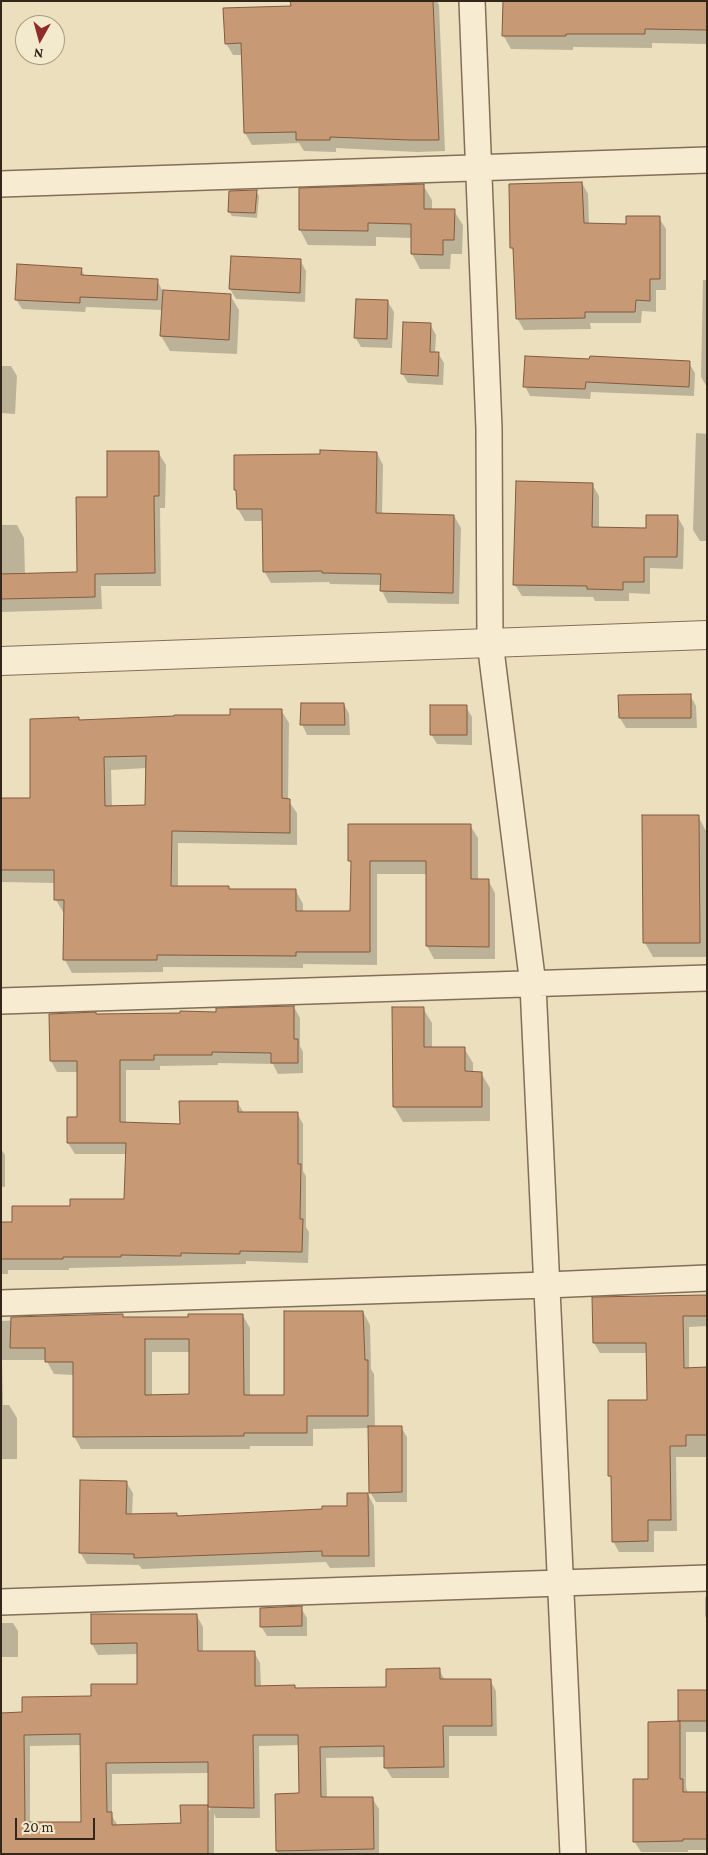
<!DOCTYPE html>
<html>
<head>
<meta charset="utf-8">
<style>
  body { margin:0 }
  #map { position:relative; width:708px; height:1855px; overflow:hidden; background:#ebdfbe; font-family:"Crimson Pro",serif }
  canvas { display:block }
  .frame { position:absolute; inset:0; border:2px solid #33271c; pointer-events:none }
  .north { position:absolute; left:15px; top:15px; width:50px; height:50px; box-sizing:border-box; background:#f3e9cd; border:1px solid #a69b86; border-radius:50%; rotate:187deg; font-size:14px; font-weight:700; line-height:20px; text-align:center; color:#33271c }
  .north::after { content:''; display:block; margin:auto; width:18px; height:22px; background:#8f2b2a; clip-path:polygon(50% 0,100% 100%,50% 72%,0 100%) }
  .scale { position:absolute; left:15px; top:1818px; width:80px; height:22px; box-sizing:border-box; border:2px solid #33271c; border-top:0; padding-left:6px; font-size:15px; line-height:18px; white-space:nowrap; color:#33271c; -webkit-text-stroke:4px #f3e9cd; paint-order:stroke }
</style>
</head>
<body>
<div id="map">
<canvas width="708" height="1855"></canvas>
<div class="frame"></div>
<div class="north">N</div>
<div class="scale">20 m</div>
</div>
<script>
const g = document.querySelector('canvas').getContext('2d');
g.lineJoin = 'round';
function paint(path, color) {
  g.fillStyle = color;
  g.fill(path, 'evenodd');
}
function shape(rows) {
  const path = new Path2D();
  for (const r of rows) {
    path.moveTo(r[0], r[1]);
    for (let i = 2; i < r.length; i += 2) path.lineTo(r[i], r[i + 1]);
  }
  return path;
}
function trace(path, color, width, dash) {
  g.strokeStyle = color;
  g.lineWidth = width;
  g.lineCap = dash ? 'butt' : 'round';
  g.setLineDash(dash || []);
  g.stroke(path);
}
paint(shape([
  [292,1,437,1,439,5,445,151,417,152,336,148,336,152,304,151,299,143,252,145,245,133,243,55,233,55,226,43,292,7],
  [707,1,707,44,652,43,652,48,573,47,573,50,511,49,503,35],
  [582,183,588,194,589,224,627,225,659,218,666,229,666,290,656,290,656,312,642,311,641,323,590,323,591,329,524,330,517,318,514,252,512,248],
  [423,185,432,200,432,210,454,211,463,225,462,254,451,254,450,269,420,269,412,254,412,238,376,237,376,246,308,245,300,230,301,189],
  [256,191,259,196,257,218,232,216,229,212],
  [300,260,306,271,305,302,236,299,230,289],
  [81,269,85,276,157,280,163,292,230,295,239,310,237,354,170,351,161,336,163,310,86,307,85,312,22,309,16,299],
  [703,280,707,280,707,387,701,377],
  [388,302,394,312,392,348,361,347,355,337],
  [430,324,436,335,435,353,438,353,444,363,443,385,408,383,402,373],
  [689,363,695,373,694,396,591,392,590,399,530,396,525,386],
  [1,366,11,366,17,376,15,414,1,413],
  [696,433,707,434,707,541,700,541,693,530],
  [158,452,166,465,165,508,160,508,161,586,101,586,102,609,1,612,1,525,17,525,24,538,25,575,78,574,108,499],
  [377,453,383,465,382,515,454,516,461,528,459,604,388,603,382,591,382,585,330,584,329,582,271,583,264,571,263,521,245,521,238,509,238,494,236,490],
  [592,484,599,496,599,528,647,529,677,516,684,528,683,569,650,568,650,594,629,593,629,601,595,601,593,597,522,596,515,585],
  [690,695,696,706,697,728,626,728,620,718,620,696],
  [344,704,349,714,350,735,307,735,302,724],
  [466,707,472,717,472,745,437,744,431,734],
  [281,710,289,723,288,800,297,813,297,845,178,843,178,887,228,887,231,890,296,891,303,904,303,912,351,912,352,864,350,861,470,825,478,838,478,880,488,880,495,893,495,959,434,959,427,946,427,874,377,874,377,965,303,964,303,968,163,967,163,972,72,973,65,960,65,912,63,912,56,900,56,883,2,882,1,940,1,800,31,800,78,719,80,721,231,716],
  [147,768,146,806,112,807,111,770],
  [698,816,706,831,707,957,653,957,645,943],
  [294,1007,300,1018,300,1046,303,1052,303,1073,278,1074,273,1064,218,1063,218,1065,160,1066,160,1070,126,1070,126,1123,181,1125,237,1102,244,1113,297,1113,303,1124,303,1171,306,1176,306,1227,309,1232,308,1263,246,1261,246,1264,69,1268,69,1270,8,1270,8,1274,1,1274,1,1223,13,1224,71,1207,125,1200,126,1154,75,1154,68,1143,79,1118,78,1072,57,1072,51,1061,96,1015,218,1013],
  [423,1008,432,1023,432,1048,464,1048,473,1063,473,1073,481,1073,490,1088,490,1121,403,1122,394,1107],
  [1,1149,5,1155,5,1187,1,1187],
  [707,1297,707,1326,689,1327,689,1369,707,1369,707,1457,676,1457,677,1531,654,1531,654,1552,619,1552,613,1541,612,1480,610,1476,649,1401,648,1353,600,1353,594,1343],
  [363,1312,370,1325,371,1369,374,1374,375,1427,401,1427,407,1437,407,1502,376,1502,370,1492,370,1428,313,1429,313,1446,250,1446,250,1449,81,1449,74,1436,74,1375,54,1374,46,1360,2,1360,3,1405,9,1405,17,1418,17,1459,1,1459,1,1321,122,1315,125,1319,190,1318,243,1316,250,1328,250,1396,285,1396],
  [152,1352,190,1352,190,1396,152,1396],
  [126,1482,133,1493,132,1515,176,1514,178,1518,349,1508,368,1494,374,1506,375,1567,330,1568,326,1562,142,1569,139,1565,87,1564,80,1552],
  [705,1597,707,1597,707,1619,705,1616],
  [301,1608,307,1618,307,1636,267,1636,261,1626],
  [197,1616,203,1627,203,1653,254,1652,260,1663,261,1687,295,1689,387,1688,439,1670,445,1680,490,1680,496,1691,497,1736,449,1736,449,1778,392,1778,385,1767,385,1757,326,1758,327,1798,372,1798,379,1809,379,1854,278,1854,277,1851,300,1795,299,1745,259,1746,260,1818,216,1818,214,1814,214,1854,1,1854,24,1714,138,1685,138,1654,98,1655,92,1644],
  [81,1745,82,1823,30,1823,30,1746],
  [209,1773,210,1811,207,1806,182,1824,118,1826,112,1816,112,1774],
  [1,1623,13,1623,18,1631,18,1657,1,1657],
  [707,1691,707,1732,686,1732,686,1787,688,1793,707,1793,707,1850,688,1850,688,1852,641,1852,634,1841,650,1780,649,1723,681,1723,680,1720]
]), '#0003');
const building = shape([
  [290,1,433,1,439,140,410,140,330,137,330,140,296,140,296,132,244,133,241,43,225,44,223,8,291,6,290,1],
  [503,1,707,1,707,30,645,29,645,34,566,34,566,36,502,36,503,1],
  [582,182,584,223,626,224,626,216,660,216,660,279,650,279,650,301,636,300,635,312,585,312,585,318,516,319,513,248,510,248,509,184,582,182],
  [424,184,424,209,455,209,454,240,443,240,443,255,411,254,411,224,368,223,368,231,299,230,299,188,424,184],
  [257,190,255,213,228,212,229,191,257,190],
  [231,256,301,259,300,293,229,289,231,256],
  [17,264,82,268,81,275,158,279,157,300,80,297,80,303,15,300,17,264],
  [163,290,231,294,229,340,160,336,163,290],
  [356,299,388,300,387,339,354,338,356,299],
  [403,322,431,323,430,352,439,352,438,376,401,374,403,322],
  [525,356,589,359,590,356,690,361,689,387,586,382,585,389,523,387,525,356],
  [320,450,377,452,376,513,454,515,453,593,380,591,381,574,322,573,322,571,263,572,262,509,237,509,236,490,234,490,234,455,320,454,320,450],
  [107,451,159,451,159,496,154,496,155,573,95,574,95,597,1,599,1,574,77,572,76,497,107,497,107,451],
  [516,481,593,483,592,527,646,528,646,515,678,515,677,557,644,557,644,582,623,582,623,590,587,589,587,586,513,585,516,481],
  [691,694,691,718,619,718,618,695,691,694],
  [301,703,344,703,345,725,300,725,301,703],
  [430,705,467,705,467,735,430,735,430,705],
  [230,709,282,709,282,798,290,799,290,833,172,831,171,886,229,886,229,889,296,889,296,911,350,911,351,861,348,861,348,824,471,824,471,879,489,879,489,947,426,946,426,861,370,861,370,952,296,952,296,956,157,955,157,960,63,960,64,900,54,900,54,870,1,870,1,798,30,798,30,719,79,717,79,720,174,716,174,715,230,715,230,709],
  [146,756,145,805,105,806,104,757,146,756],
  [642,815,699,815,700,943,643,943,642,815],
  [294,1006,294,1039,298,1039,298,1063,271,1063,271,1053,212,1052,212,1055,154,1055,154,1060,120,1060,120,1122,180,1124,179,1101,238,1101,238,1112,298,1112,298,1164,301,1164,300,1219,303,1219,302,1252,240,1251,240,1254,181,1253,181,1256,121,1255,121,1257,63,1257,63,1259,1,1259,1,1222,12,1222,12,1206,70,1206,70,1199,124,1199,126,1143,67,1143,67,1117,77,1117,77,1061,50,1061,49,1014,96,1012,96,1014,180,1013,180,1011,216,1012,216,1008,294,1006],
  [392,1007,424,1007,424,1047,465,1047,465,1071,482,1072,482,1107,393,1107,392,1007],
  [707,1295,707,1316,683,1316,684,1368,707,1367,707,1435,686,1435,686,1446,670,1446,671,1520,648,1520,648,1541,612,1542,611,1476,608,1476,608,1400,647,1400,646,1343,593,1343,592,1297,707,1295],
  [284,1311,363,1311,365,1360,368,1360,368,1416,307,1416,307,1433,244,1433,244,1436,73,1437,73,1362,45,1362,45,1348,10,1348,11,1317,123,1314,123,1317,188,1317,188,1314,243,1314,244,1395,284,1395,284,1311],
  [145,1339,189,1339,189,1394,145,1395,145,1339],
  [368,1426,402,1426,402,1492,369,1493,368,1426],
  [80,1480,127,1481,126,1514,177,1513,177,1516,322,1509,322,1506,347,1506,347,1493,368,1493,369,1556,322,1556,322,1551,134,1558,134,1554,79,1553,80,1480],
  [302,1606,302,1626,260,1627,260,1608,302,1606],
  [91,1614,197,1614,198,1651,255,1651,255,1686,295,1685,295,1688,386,1687,386,1669,440,1668,440,1679,491,1679,492,1726,443,1726,444,1767,384,1768,384,1746,320,1747,321,1797,373,1797,374,1849,276,1851,275,1794,299,1793,298,1735,253,1735,254,1808,208,1807,208,1762,106,1763,107,1812,112,1812,112,1825,181,1823,180,1805,208,1805,208,1854,1,1854,1,1713,22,1712,22,1697,91,1696,91,1684,137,1684,137,1643,91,1644,91,1614],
  [80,1734,81,1822,25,1822,24,1735,80,1734],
  [678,1690,707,1690,707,1721,678,1721,678,1690],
  [680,1721,680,1779,683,1779,683,1792,707,1792,707,1839,683,1839,683,1841,633,1842,633,1779,648,1779,648,1722,680,1721]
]);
paint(building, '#c89975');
trace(building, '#815a3f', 1);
const minor = shape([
  [472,1,489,429,490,642,533,985,573,1854],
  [1,184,707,160],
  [1,1001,707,978],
  [1,1303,547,1285,707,1278],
  [1,1602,707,1578]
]);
const tertiary = shape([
  [1,661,707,635]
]);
trace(minor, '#836f58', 28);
trace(tertiary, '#836f58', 30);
trace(minor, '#f7ecd1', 25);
trace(tertiary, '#f7ecd1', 28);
</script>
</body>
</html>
